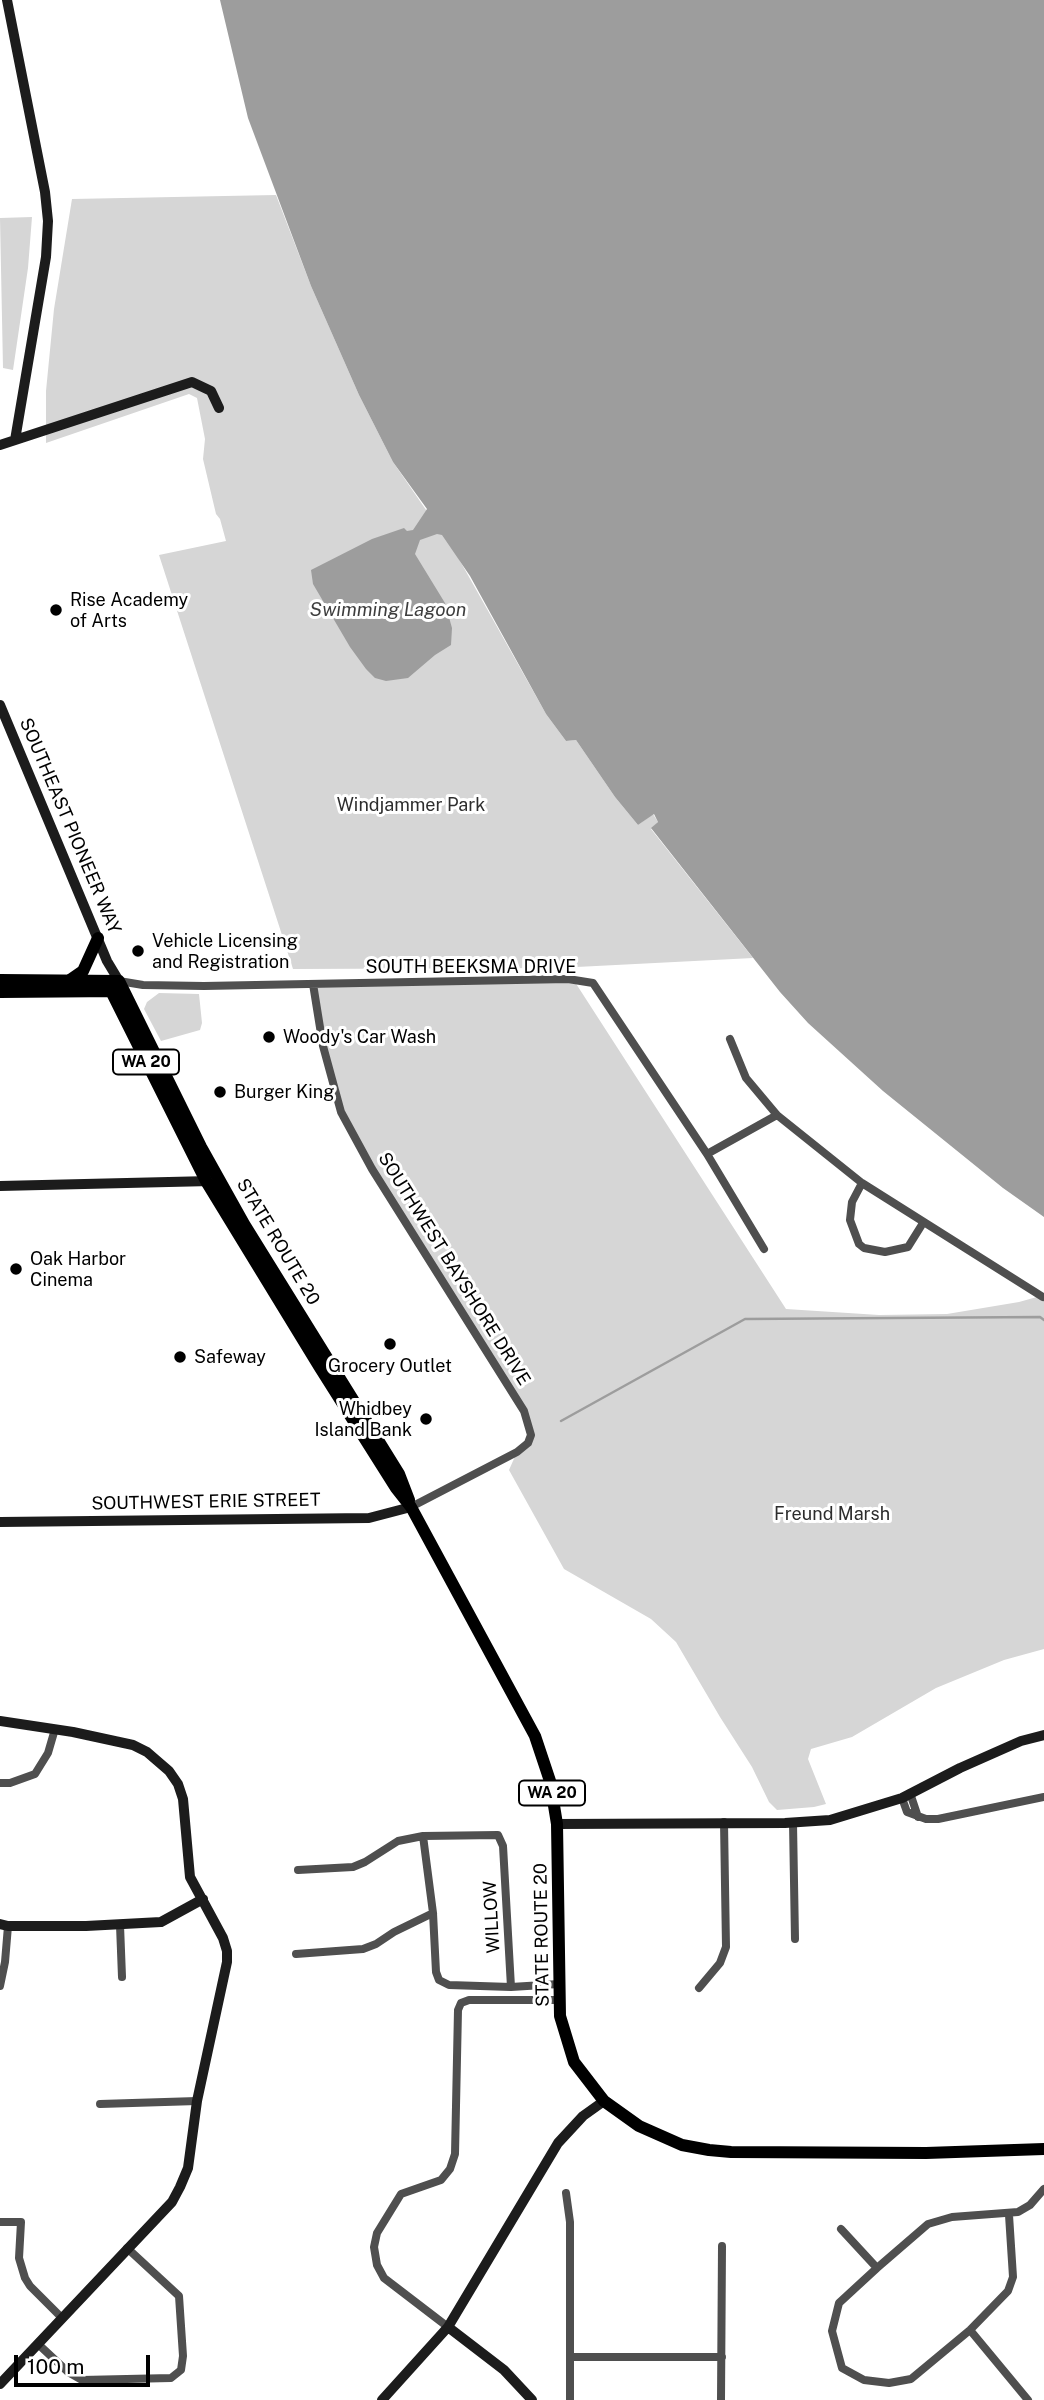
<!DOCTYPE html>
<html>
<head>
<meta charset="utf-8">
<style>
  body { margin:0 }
  #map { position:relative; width:1044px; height:2400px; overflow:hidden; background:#fff; font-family:"Public Sans",sans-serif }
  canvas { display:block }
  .scale { position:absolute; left:14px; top:2355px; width:136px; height:32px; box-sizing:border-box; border:4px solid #000; border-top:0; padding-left:9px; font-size:21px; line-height:24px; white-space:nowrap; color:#000; -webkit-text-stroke:5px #fff; paint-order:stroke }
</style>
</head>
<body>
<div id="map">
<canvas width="1044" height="2400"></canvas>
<div class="scale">100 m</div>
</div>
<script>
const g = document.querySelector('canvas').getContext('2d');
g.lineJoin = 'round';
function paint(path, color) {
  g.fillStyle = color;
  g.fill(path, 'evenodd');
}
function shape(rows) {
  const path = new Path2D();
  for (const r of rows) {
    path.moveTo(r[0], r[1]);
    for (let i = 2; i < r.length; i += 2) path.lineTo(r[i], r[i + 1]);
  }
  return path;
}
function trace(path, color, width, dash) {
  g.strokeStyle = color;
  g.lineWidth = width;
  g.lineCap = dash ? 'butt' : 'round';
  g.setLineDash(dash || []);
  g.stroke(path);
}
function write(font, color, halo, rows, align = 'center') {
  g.font = font + ' "Public Sans",sans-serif';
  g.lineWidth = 6;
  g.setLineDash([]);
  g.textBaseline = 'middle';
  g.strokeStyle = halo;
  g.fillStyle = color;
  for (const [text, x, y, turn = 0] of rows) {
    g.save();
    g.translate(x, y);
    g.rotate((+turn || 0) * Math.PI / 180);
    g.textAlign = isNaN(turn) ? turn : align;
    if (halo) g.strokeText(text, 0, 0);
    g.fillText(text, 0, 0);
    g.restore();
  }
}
paint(shape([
  [276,195,311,286,359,395,393,462,455,552,546,714,566,741,576,740,615,797,638,825,653,814,658,822,651,829,753,958,557,968,293,969,159,555,226,541,220,519,216,514,203,459,205,439,197,398,189,394,46,443,46,391,54,309,72,199],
  [32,217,28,268,13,370,3,368,0,218],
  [573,979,786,1309,879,1315,947,1314,1019,1302,1044,1295,1044,1649,1004,1660,936,1688,852,1737,811,1749,808,1759,826,1804,814,1807,777,1810,769,1802,752,1767,720,1717,676,1642,651,1619,564,1569,509,1470,517,1452,528,1443,529,1422,341,1112,313,984],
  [159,993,199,994,202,1023,200,1030,161,1041,144,1009,147,1002]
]), '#d6d6d6');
paint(shape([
  [220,0,1044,0,1044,1217,1003,1188,883,1091,808,1023,780,992,651,828,658,822,654,814,638,825,615,797,576,740,566,741,546,714,470,576,442,535,437,534,420,540,415,554,445,603,452,628,451,645,435,655,408,678,386,681,375,678,366,669,350,647,313,584,311,570,372,539,404,528,407,531,413,530,427,509,393,462,359,395,311,286,248,118]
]), '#9d9d9d');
trace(shape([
  [561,1421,745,1319,1040,1317,1044,1320]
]), '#9d9d9d', 2.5);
trace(shape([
  [119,981,143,985,204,986,568,979,593,983,707,1154,764,1249],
  [313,984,323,1046,341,1112,372,1169,524,1411,531,1435,528,1443,517,1452,411,1507],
  [730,1039,746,1078,777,1115,862,1183,1043,1297],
  [707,1154,777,1115],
  [862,1183,852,1202,850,1220,859,1244,864,1248,885,1252,908,1247,923,1223],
  [0,1783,10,1783,35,1774,48,1753,55,1729],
  [910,1793,918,1817],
  [902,1798,907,1812,926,1819,938,1819,1044,1797],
  [793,1823,795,1939],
  [423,1836,433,1913,436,1972,439,1980,449,1985,511,1987,559,1984],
  [298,1870,353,1867,365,1862,398,1841,423,1836,498,1835,503,1846,511,1987],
  [120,1925,122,1977],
  [296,1954,363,1949,376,1944,394,1932,433,1913],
  [0,1986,5,1962,8,1926],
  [699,1988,720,1963,726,1947,724,1822],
  [100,2104,197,2101],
  [566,2193,570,2222,570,2400],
  [1009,2215,1013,2277,1008,2291,970,2330,911,2379,889,2383,864,2380,842,2368,832,2331,839,2303,877,2268,928,2224,952,2217,1018,2212,1030,2205,1044,2189],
  [0,2222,21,2222,19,2258,25,2278,30,2286,62,2318],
  [841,2229,877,2268],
  [448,2327,384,2278,377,2265,374,2247,377,2233,401,2194,441,2180,450,2169,455,2154,458,2010,461,2003,469,2000,560,2000],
  [970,2330,1028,2400],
  [38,2344,68,2372,82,2380,171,2378,181,2370,183,2356,179,2296,127,2248],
  [570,2357,722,2357],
  [721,2400,722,2246]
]), '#4f4f4f', 8);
trace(shape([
  [7,0,45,192,48,221,46,257,15,440],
  [0,445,192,382,211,391,219,408],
  [0,705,107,961,119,981],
  [0,1186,211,1181],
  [0,1522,369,1518,411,1507],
  [0,1721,73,1732,133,1745,147,1752,169,1771,178,1784,183,1799,190,1877,223,1938,227,1951,227,1962,197,2101,188,2168,180,2187,172,2202,0,2384],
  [557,1824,785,1823,830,1820,902,1798,960,1768,1021,1741,1044,1735],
  [0,1924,8,1926,86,1926,161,1922,203,1899],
  [448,2327,504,2370,532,2400],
  [382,2400,448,2327,558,2143,583,2116,604,2101]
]), '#1c1c1c', 10);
trace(shape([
  [0,980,119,981,201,1147,244,1224,399,1474,409,1500],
  [70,980,83,971,98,938],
  [106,981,206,1181,319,1366,396,1488,411,1507,535,1736,550,1781,557,1824,560,2016,574,2062,604,2101,639,2126,682,2145,709,2150,731,2152,926,2153,1044,2149],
  [0,992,119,991]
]), '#000', 12);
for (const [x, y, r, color] of [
  [56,610,7,"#000"],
  [138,951,7,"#000"],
  [269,1037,7,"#000"],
  [220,1092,7,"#000"],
  [16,1269,7,"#000"],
  [390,1344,7,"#000"],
  [180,1357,7,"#000"],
  [426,1419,7,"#000"]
]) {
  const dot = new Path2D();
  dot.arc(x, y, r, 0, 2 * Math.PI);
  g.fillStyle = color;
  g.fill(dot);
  trace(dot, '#fff', 2.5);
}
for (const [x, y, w] of [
  [146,1062,66],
  [552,1793,66]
]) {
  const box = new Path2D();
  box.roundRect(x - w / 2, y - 12.5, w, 25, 5);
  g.fillStyle = '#fff';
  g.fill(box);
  trace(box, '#000', 2);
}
write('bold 16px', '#000', null, [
  ["WA 20",146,1062],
  ["WA 20",552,1793]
]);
write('18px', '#000', '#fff', [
  ["Rise Academy",70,600],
  ["of Arts",70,621],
  ["Vehicle Licensing",152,941],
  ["and Registration",152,962],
  ["Woody's Car Wash",283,1037],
  ["Burger King",234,1092],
  ["Oak Harbor",30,1259],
  ["Cinema",30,1280],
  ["Safeway",194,1357],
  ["Grocery Outlet",390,1366,"center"],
  ["Whidbey",412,1409,"right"],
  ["Island Bank",412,1430,"right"]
], 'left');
write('18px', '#2d2d2d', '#fff', [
  ["Windjammer Park",411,805],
  ["Freund Marsh",832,1514]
]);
write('18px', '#000', '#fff', [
  ["SOUTHEAST PIONEER WAY",70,826,67],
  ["SOUTH BEEKSMA DRIVE",471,967],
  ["STATE ROUTE 20",278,1242,59],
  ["SOUTHWEST BAYSHORE DRIVE",454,1269,58],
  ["SOUTHWEST ERIE STREET",206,1502,-1],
  ["WILLOW",492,1917,-93],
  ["STATE ROUTE 20",542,1935,-91]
]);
write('italic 19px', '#3e3e3e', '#fff', [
  ["Swimming Lagoon",388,610]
]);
</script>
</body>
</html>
